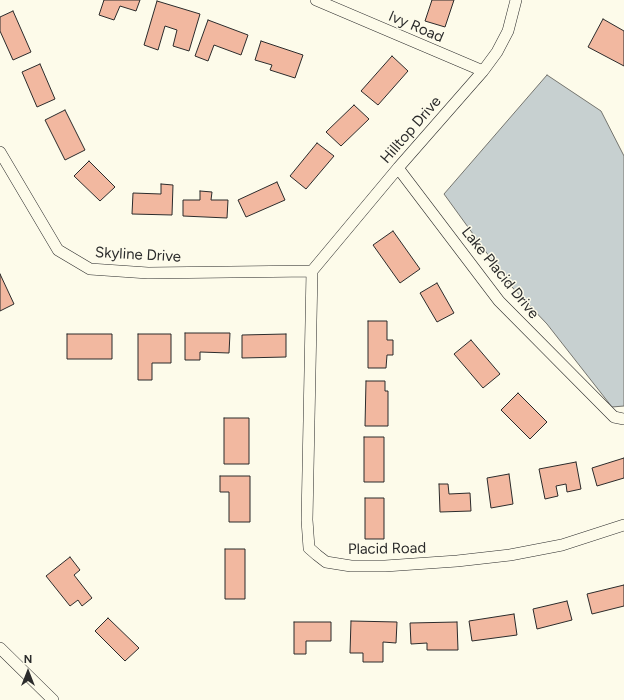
<!DOCTYPE html>
<html>
<head>
<meta charset="utf-8">
<style>
  body { margin:0 }
  #map { position:relative; width:624px; height:700px; overflow:hidden; background:#fdfbea; font-family:Figtree,sans-serif }
  canvas { display:block }
  .north { position:absolute; left:8px; top:652px; width:40px; height:40px; -webkit-text-stroke:3px #fdfbea; paint-order:stroke; rotate:0deg; font-size:11px; font-weight:700; line-height:16px; text-align:center; color:#2b2b2b }
  .north::after { content:''; display:block; margin:auto; width:14px; height:18px; background:#2b2b2b; clip-path:polygon(50% 0,100% 100%,50% 72%,0 100%) }
</style>
</head>
<body>
<div id="map">
<canvas width="624" height="700"></canvas>
<div class="north">N</div>
</div>
<script>
const g = document.querySelector('canvas').getContext('2d');
g.lineJoin = 'round';
function paint(path, color) {
  g.fillStyle = color;
  g.fill(path, 'evenodd');
}
function shape(rows) {
  const path = new Path2D();
  for (const r of rows) {
    path.moveTo(r[0], r[1]);
    for (let i = 2; i < r.length; i += 2) path.lineTo(r[i], r[i + 1]);
  }
  return path;
}
function trace(path, color, width, dash) {
  g.strokeStyle = color;
  g.lineWidth = width;
  g.lineCap = dash ? 'butt' : 'round';
  g.setLineDash(dash || []);
  g.stroke(path);
}
function write(font, color, halo, rows, align = 'center') {
  g.font = font + ' Figtree,sans-serif';
  g.lineWidth = 3;
  g.setLineDash([]);
  g.textBaseline = 'middle';
  g.strokeStyle = halo;
  g.fillStyle = color;
  for (const [text, x, y, turn = 0] of rows) {
    g.save();
    g.translate(x, y);
    g.rotate((+turn || 0) * Math.PI / 180);
    g.textAlign = isNaN(turn) ? turn : align;
    if (halo) g.strokeText(text, 0, 0);
    g.fillText(text, 0, 0);
    g.restore();
  }
}
const water = shape([
  [547,75,601,111,624,156,624,406,612,407,547,324,510,285,444,194,547,75]
]);
paint(water, '#c7d0d0');
trace(water, '#74746e', 1);
const building = shape([
  [104,0,140,0,136,11,120,6,114,20,99,15,104,0],
  [432,0,454,0,445,27,425,21,432,0],
  [157,1,200,14,189,51,173,46,177,30,165,26,158,50,144,45,157,1],
  [13,11,31,52,13,60,0,31,0,17,13,11],
  [603,19,624,31,624,66,588,47,603,19],
  [208,20,248,35,241,55,214,45,208,61,195,56,208,20],
  [261,41,303,55,295,78,270,70,272,65,255,60,261,41],
  [392,56,408,71,378,105,361,91,392,56],
  [40,64,55,99,37,107,22,72,40,64],
  [354,105,369,119,341,146,326,132,354,105],
  [65,110,85,150,65,160,45,120,65,110],
  [317,143,334,156,306,189,290,176,317,143],
  [89,161,115,187,100,201,74,176,89,161],
  [277,182,285,200,246,217,238,200,277,182],
  [161,184,173,185,172,215,132,214,133,193,161,194,161,184],
  [200,191,212,192,211,200,228,200,227,218,183,216,183,200,200,200,200,191],
  [393,231,420,269,400,283,373,245,393,231],
  [0,274,14,304,0,311,0,274],
  [437,283,454,313,437,322,420,293,437,283],
  [368,321,387,321,387,340,393,340,393,355,387,355,386,368,368,368,368,321],
  [185,333,230,333,229,353,200,352,200,360,185,360,185,333],
  [67,334,112,334,112,359,67,359,67,334],
  [138,334,171,334,171,363,152,363,152,380,138,380,138,334],
  [286,334,286,357,242,358,242,335,286,334],
  [471,340,500,374,483,388,454,354,471,340],
  [366,381,385,381,385,391,388,391,388,426,365,426,366,381],
  [518,393,547,422,530,439,501,410,518,393],
  [224,418,249,418,249,464,224,464,224,418],
  [364,437,384,437,384,482,364,482,364,437],
  [624,458,624,478,597,486,592,468,624,458],
  [576,462,581,489,567,492,566,484,556,486,558,496,545,499,539,469,576,462],
  [509,474,513,504,491,508,487,478,509,474],
  [220,476,250,476,250,522,229,522,229,492,220,492,220,476],
  [439,484,448,484,449,494,470,493,471,511,440,512,439,484],
  [365,498,384,498,384,539,365,539,365,498],
  [225,549,245,549,245,599,225,599,225,549],
  [70,557,80,570,74,575,92,598,82,606,78,600,70,606,46,576,70,557],
  [624,585,624,606,592,614,587,594,624,585],
  [567,601,572,620,537,629,533,609,567,601],
  [514,614,517,635,472,641,469,621,514,614],
  [108,618,139,648,125,661,95,631,108,618],
  [351,621,397,622,396,643,383,642,383,662,363,662,363,653,350,653,351,621],
  [294,622,331,622,331,641,306,641,306,654,294,654,294,622],
  [457,622,458,650,427,650,427,643,411,644,410,623,457,622]
]);
paint(building, '#f2b8a0');
trace(building, '#2b2b2b', 1);
const street = shape([
  [316,0,483,71],
  [0,152,58,250,90,269,148,273,312,271],
  [398,168,499,301,614,417,624,419],
  [312,271,307,520,309,548,317,555,326,562,351,566,385,566,457,561,510,555,562,545,624,525],
  [312,271,398,168,483,71,497,52,508,31,516,0],
  [0,648,53,700]
]);
trace(street, '#2b2b2b', 12);
trace(street, '#fdfbea', 11);
write('15px', '#2b2b2b', '#fdfbea', [
  ["Ivy Road",416,27,23],
  ["Hilltop Drive",411,130,-49],
  ["Skyline Drive",138,255,3],
  ["Lake Placid Drive",500,273,51],
  ["Placid Road",387,549,-1]
]);
</script>
</body>
</html>
